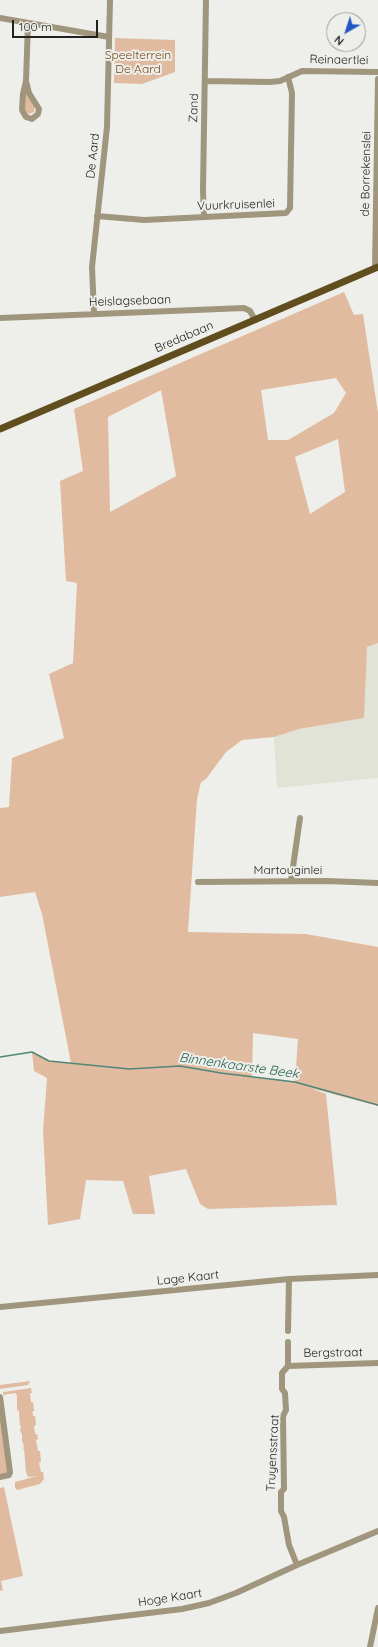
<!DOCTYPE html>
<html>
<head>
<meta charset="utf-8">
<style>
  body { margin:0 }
  #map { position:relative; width:378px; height:1647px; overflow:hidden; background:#eeefea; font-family:Quicksand,sans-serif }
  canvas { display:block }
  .north { position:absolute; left:326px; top:12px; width:40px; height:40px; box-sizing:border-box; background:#eeefea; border:1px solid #9c9d99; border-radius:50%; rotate:219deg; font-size:11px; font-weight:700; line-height:16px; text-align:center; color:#21211f }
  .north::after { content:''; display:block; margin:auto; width:14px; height:18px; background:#2456c3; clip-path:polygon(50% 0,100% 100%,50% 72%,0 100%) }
  .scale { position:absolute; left:12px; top:20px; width:86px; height:18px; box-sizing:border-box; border:2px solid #21211f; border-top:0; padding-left:5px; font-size:12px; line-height:14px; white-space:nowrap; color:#21211f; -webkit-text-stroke:3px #eeefea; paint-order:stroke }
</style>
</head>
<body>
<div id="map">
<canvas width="378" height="1647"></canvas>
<div class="north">N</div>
<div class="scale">100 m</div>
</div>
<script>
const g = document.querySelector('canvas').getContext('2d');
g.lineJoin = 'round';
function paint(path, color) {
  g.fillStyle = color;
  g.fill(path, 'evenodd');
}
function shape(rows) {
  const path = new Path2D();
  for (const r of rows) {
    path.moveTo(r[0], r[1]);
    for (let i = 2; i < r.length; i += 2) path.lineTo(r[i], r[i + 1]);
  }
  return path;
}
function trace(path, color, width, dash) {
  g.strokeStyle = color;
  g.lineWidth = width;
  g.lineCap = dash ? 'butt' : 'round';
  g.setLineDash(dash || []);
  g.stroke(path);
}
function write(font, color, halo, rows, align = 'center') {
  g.font = font + ' Quicksand,sans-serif';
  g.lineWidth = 4;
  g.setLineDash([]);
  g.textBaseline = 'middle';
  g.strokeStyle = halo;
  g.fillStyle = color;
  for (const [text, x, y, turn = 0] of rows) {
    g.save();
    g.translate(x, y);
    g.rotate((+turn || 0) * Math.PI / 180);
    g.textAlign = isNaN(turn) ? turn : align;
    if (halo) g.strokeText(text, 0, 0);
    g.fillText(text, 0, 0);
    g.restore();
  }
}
paint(shape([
  [378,643,378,778,277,788,274,737,299,729,363,718,367,647]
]), '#e1e3d7');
paint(shape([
  [115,38,175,40,175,72,142,84,114,83],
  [25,91,35,105,34,112,30,114,25,112],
  [344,292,354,315,363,314,378,413,378,643,367,647,364,718,299,729,274,737,242,740,226,752,206,779,201,782,197,799,188,932,306,934,378,947,378,1106,310,1088,326,1094,337,1205,208,1209,200,1204,186,1169,149,1176,155,1214,133,1214,123,1181,86,1180,80,1219,48,1225,43,1130,47,1078,34,1071,32,1052,49,1061,71,1063,42,914,35,892,0,897,0,808,9,807,12,758,64,738,49,674,73,663,77,583,66,581,60,481,83,471,74,409],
  [336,378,346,393,334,413,288,440,268,440,261,390],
  [161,390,176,476,110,512,108,417],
  [338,439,345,492,310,514,295,457],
  [253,1033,298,1039,295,1082,252,1077],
  [30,1381,28,1385,0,1389,0,1385],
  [31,1388,32,1393,30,1393,31,1402,33,1402,34,1411,32,1412,33,1414,33,1416,35,1416,36,1425,34,1426,35,1434,37,1434,38,1439,36,1440,38,1451,40,1451,41,1462,39,1463,41,1472,43,1472,44,1479,40,1484,17,1490,15,1488,15,1482,37,1476,28,1477,26,1472,24,1449,23,1449,24,1446,22,1441,22,1434,20,1431,21,1426,19,1424,20,1423,19,1415,19,1410,17,1411,17,1395,15,1393,3,1395,3,1392],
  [0,1411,8,1472,0,1475],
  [4,1487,23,1576,1,1581,3,1590,0,1591,0,1488]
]), '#e0bb9f');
trace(shape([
  [0,1057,32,1052,49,1061,129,1069,180,1066,221,1073,295,1082,378,1105]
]), '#508577', 1.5);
trace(shape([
  [0,18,109,37],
  [26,81,29,93,39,109,38,114,32,119,26,117,22,110,23,94,26,81,28,23],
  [206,81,270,82,280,81,302,71,378,72],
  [97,216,144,220,286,213,290,208,292,93,288,77],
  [204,217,203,190,206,0],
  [375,268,378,79],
  [94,314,92,267,107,127,110,0],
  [0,318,244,308,250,311,255,320],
  [291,881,300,818],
  [198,882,327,881,378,883],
  [0,1307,289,1279,378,1275],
  [288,1331,289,1279],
  [288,1342,288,1366,282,1373,282,1389,285,1393,286,1410,283,1416,284,1489,281,1492,281,1511,284,1517,289,1545,297,1565],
  [288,1366,378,1363],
  [0,1397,10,1472,9,1475,0,1477],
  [0,1631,182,1609,209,1603,236,1593,297,1565,378,1531],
  [370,1647,378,1608]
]), '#a0967e', 6);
trace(shape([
  [0,429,378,267]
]), '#604e1e', 7);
write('12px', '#764518', '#eeefea', [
  ["Speelterrein",138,55],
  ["De Aard",138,69]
]);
write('12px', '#21211f', '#eeefea', [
  ["Reinaertlei",339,60,1],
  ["Zand",194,108,-88],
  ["De Aard",93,156,-84],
  ["de Borrekenslei",366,174,-89],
  ["Vuurkruisenlei",236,205,-2],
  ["Heislagsebaan",130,301,-2],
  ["Bredabaan",184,337,-23],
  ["Martouginlei",288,870],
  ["Lage Kaart",188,1278,-6],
  ["Bergstraat",333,1353,-1],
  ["Truyensstraat",273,1453,-87],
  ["Hoge Kaart",170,1598,-9]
]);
write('italic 13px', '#266355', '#eeefea', [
  ["Binnenkaarste Beek",239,1066,8]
]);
</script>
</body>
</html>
